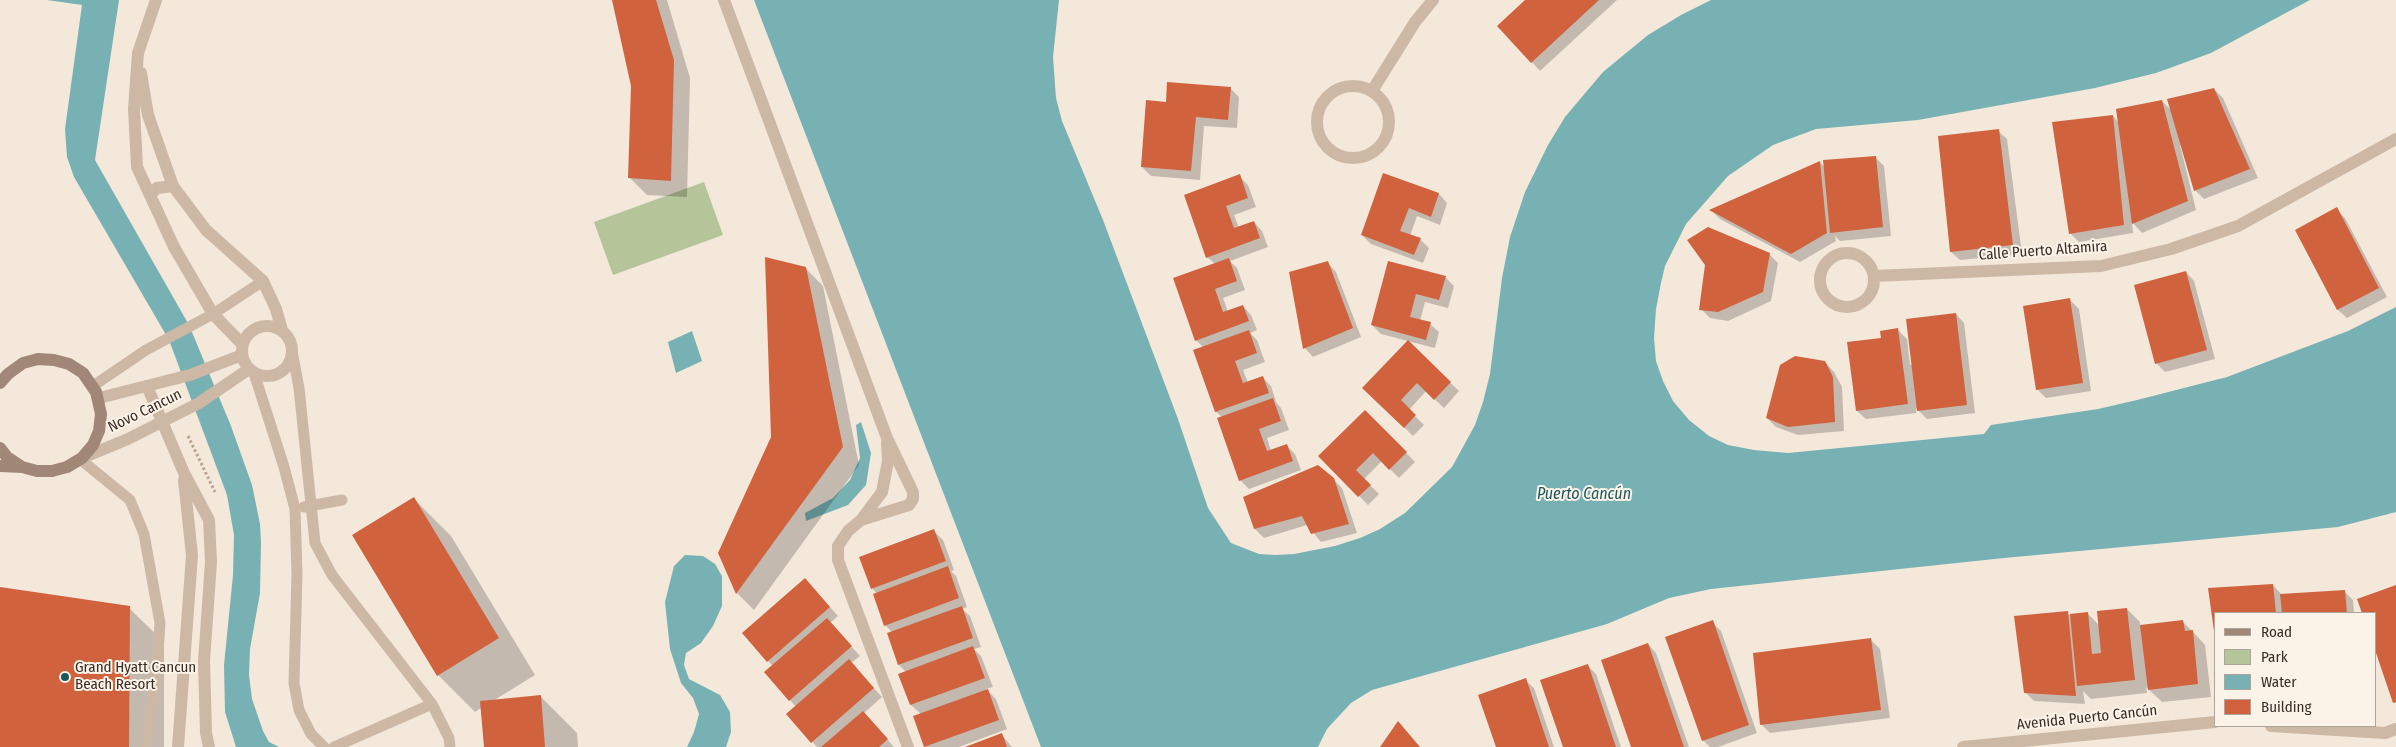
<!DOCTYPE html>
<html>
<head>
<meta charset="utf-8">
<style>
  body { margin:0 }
  #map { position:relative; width:2396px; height:747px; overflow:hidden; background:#f4e8db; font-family:"Fira Sans Condensed",sans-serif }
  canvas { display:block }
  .legend { position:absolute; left:2214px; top:612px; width:162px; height:115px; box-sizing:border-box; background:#fbf3e8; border:1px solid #ada49b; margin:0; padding:6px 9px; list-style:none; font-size:15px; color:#392d28 }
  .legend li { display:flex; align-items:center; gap:10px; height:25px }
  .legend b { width:25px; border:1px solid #ada49b }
</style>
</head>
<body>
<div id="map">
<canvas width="2396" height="747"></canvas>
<ul class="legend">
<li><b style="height:6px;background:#a18777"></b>Road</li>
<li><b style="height:14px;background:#b6c49a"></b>Park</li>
<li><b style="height:14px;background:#78b1b4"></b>Water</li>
<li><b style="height:14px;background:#d0623e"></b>Building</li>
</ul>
</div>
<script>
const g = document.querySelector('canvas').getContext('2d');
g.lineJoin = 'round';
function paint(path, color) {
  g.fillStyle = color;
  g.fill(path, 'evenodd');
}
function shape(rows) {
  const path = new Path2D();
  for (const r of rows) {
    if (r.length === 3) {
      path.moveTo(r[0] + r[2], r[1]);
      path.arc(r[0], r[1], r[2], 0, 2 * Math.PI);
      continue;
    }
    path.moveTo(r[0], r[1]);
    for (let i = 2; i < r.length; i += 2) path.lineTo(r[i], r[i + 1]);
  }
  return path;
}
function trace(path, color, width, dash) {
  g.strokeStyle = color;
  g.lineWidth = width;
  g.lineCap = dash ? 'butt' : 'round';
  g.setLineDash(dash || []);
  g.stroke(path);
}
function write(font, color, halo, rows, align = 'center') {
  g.font = font + ' "Fira Sans Condensed",sans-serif';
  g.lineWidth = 4;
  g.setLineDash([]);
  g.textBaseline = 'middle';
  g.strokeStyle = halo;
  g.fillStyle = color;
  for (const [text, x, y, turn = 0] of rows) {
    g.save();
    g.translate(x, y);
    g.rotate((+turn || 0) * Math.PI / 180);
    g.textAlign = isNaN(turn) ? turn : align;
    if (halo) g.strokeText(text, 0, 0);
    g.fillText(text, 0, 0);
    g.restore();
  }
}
paint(shape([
  [704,182,723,235,613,275,594,222]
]), '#b6c49a');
paint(shape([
  [47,0,119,0,95,160,189,325,231,426,252,485,260,524,261,542,260,593,250,649,249,675,252,699,263,731,269,742,279,747,236,747,225,712,224,665,233,575,234,535,227,495,169,340,74,177,67,157,65,129,82,5],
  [754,0,1059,0,1053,57,1056,98,1062,121,1103,220,1178,419,1208,508,1231,543,1259,554,1275,555,1294,554,1335,546,1360,538,1380,529,1405,513,1452,467,1475,425,1483,402,1490,374,1502,278,1510,237,1525,192,1548,145,1565,117,1603,72,1648,35,1681,15,1711,0,2310,0,2211,53,2156,73,2095,88,1918,120,1816,129,1773,145,1728,176,1686,224,1665,266,1661,283,1656,309,1654,338,1656,361,1663,381,1673,401,1689,420,1709,436,1728,445,1754,450,1788,453,1984,434,1991,425,2098,409,2137,400,2227,377,2348,331,2396,307,2396,512,2338,527,2004,558,1711,589,1669,598,1607,624,1372,690,1351,703,1327,729,1318,747,1041,747],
  [692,331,702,361,676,373,668,342],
  [861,422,871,453,866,485,848,505,806,521,805,513,833,498,850,480,860,458,856,425],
  [685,555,703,556,715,564,722,576,722,606,713,626,701,643,686,653,684,665,689,679,720,695,730,712,731,732,726,747,687,747,694,732,699,714,693,698,681,683,670,649,665,602,674,566]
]), '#78b1b4');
paint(shape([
  [614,0,667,0,690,78,687,197,647,195,630,178,632,86],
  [1527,0,1617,0,1540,71,1532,62],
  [1230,88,1239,97,1237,128,1204,126,1200,180,1151,176,1142,167,1167,103],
  [2214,89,2223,98,2258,178,2204,199,2195,190,2182,144,2180,145,2196,210,2142,233,2132,222,2133,233,2079,242,2070,233,2113,116,2119,123,2162,101,2172,111],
  [1998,131,2007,139,2022,254,1960,260,1951,252],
  [1875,157,1884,166,1891,236,1840,241,1835,236,1836,241,1800,262,1720,219,1712,211,1820,162,1825,168],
  [1384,174,1439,194,1447,203,1440,225,1417,216,1410,236,1420,239,1429,248,1423,263,1371,244,1362,235],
  [1239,176,1248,185,1256,207,1234,215,1239,228,1254,222,1262,231,1268,247,1230,261,1237,268,1245,290,1223,298,1228,312,1243,306,1251,315,1257,330,1250,333,1257,340,1265,362,1243,370,1248,383,1263,378,1271,386,1276,402,1281,408,1289,430,1267,438,1271,451,1287,446,1295,454,1301,470,1249,489,1240,480,1222,417,1216,412,1194,351,1203,347,1196,340,1215,264,1207,257,1185,196],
  [2336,209,2345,218,2387,297,2347,318,2338,310,2296,231],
  [1769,254,1778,263,1771,301,1728,321,1710,318,1701,309],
  [1389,262,1445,277,1454,286,1448,308,1425,302,1420,321,1430,324,1439,332,1435,348,1381,334,1372,325],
  [1328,263,1336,272,1361,337,1313,357,1305,348],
  [805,268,823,286,859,465,754,610,737,593,720,553,772,437],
  [2186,272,2194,281,2215,359,2165,372,2157,364],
  [2070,300,2079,309,2091,391,2046,398,2037,389],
  [1956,314,1964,323,1975,413,1927,419,1916,408,1916,413,1866,419,1857,411,1882,339,1898,330,1907,339,1910,365,1912,365],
  [1408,342,1459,391,1444,408,1426,391,1409,410,1424,425,1413,436,1364,388],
  [1825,362,1834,372,1842,387,1844,431,1798,435,1776,427,1767,418],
  [1365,411,1415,462,1399,478,1382,461,1364,479,1379,494,1368,505,1320,456],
  [1333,479,1342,488,1357,533,1321,542,1307,525,1264,538,1255,529,1245,498],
  [414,499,451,536,535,675,493,701,540,696,577,733,578,747,485,747,481,708,475,712,438,675],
  [934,531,943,540,954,570,951,571,956,576,967,607,962,609,970,616,981,647,974,649,981,656,993,687,986,689,996,699,1007,729,959,747,925,747,914,717,921,714,911,705,900,674,906,672,899,665,888,634,893,633,885,625,877,594,872,588],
  [2273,585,2282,595,2344,591,2353,600,2354,613,2215,613,2215,630,2209,589],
  [2396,586,2396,704,2375,646,2375,613,2363,613,2359,600],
  [0,588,129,608,164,642,164,747,0,747],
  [814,589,838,616,830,623,860,656,851,663,882,697,864,713,894,747,817,747,788,714,796,707,766,672,773,666,768,661],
  [2127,609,2140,622,2140,626,2183,622,2196,635,2205,645,2211,697,2162,702,2146,687,2147,693,2091,699,2083,691,2085,704,2034,701,2025,692,2067,613,2070,615,2087,613,2100,626],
  [1712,622,1721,631,1757,733,1718,747,1710,747,1703,740],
  [1871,640,1880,649,1890,718,1770,733,1761,724],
  [1648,644,1656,653,1689,747,1632,747],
  [1587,665,1596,674,1621,747,1565,747],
  [1525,680,1534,688,1554,747,1498,747],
  [1002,735,1012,747,968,747]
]), '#0003');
paint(shape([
  [612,0,656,0,674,60,671,181,628,178,631,86],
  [1525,0,1599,0,1531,63,1497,26],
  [1167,82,1231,87,1228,120,1196,117,1191,171,1141,167,1146,100,1166,102],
  [2214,88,2250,169,2194,191,2167,99],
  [2162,100,2188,201,2132,224,2116,109],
  [2113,115,2124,225,2069,234,2052,122],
  [1999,129,2013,245,1950,252,1938,136],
  [1876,156,1883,227,1830,233,1823,160],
  [1820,161,1827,233,1791,254,1709,210],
  [1383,173,1439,193,1431,217,1409,208,1400,231,1421,238,1414,255,1361,235],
  [1240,174,1248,198,1226,206,1234,228,1254,221,1260,238,1206,258,1184,195],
  [2337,207,2379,288,2337,310,2295,230],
  [1708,227,1770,253,1763,292,1718,312,1699,310,1705,265,1687,240],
  [765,257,806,267,843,447,736,594,718,553,771,437],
  [1229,258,1237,281,1215,289,1223,312,1243,305,1249,321,1195,341,1173,278],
  [1328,261,1353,328,1303,349,1289,272],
  [1388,261,1446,276,1439,300,1416,294,1410,317,1431,322,1426,340,1371,325],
  [2186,271,2207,350,2155,364,2134,285],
  [2070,298,2083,383,2036,390,2023,306],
  [1956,313,1967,405,1917,411,1906,319],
  [1898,328,1908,404,1856,411,1847,342,1881,338,1880,331],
  [1249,330,1257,353,1235,361,1243,383,1263,376,1269,393,1215,412,1193,350],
  [1408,340,1451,382,1434,400,1417,383,1401,400,1416,415,1404,428,1362,388],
  [1795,356,1825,361,1833,377,1835,422,1788,427,1766,418,1780,365],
  [1273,398,1281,421,1259,429,1267,451,1287,444,1293,461,1239,481,1217,418],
  [1365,410,1407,452,1389,470,1373,453,1356,470,1371,485,1358,497,1318,456],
  [1318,465,1334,478,1349,524,1311,534,1302,516,1254,529,1243,497],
  [414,497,499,638,437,676,352,535],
  [934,529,946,561,871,589,859,557],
  [948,566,959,598,884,626,873,594],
  [805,578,830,607,767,662,742,633],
  [2273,584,2276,613,2215,613,2214,631,2208,588],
  [2396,585,2396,702,2393,703,2375,650,2375,613,2362,613,2357,599],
  [0,587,130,606,129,747,0,747],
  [2345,590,2347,613,2282,613,2280,594],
  [962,606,973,638,898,665,887,633],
  [2127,608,2135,680,2077,686,2070,614,2088,612,2092,654,2101,653,2097,611],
  [2068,611,2076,696,2024,693,2014,616],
  [827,618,852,646,789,701,764,672],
  [1713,620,1749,725,1702,741,1665,637],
  [2183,620,2185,631,2193,630,2198,684,2148,690,2140,625],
  [1871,638,1881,710,1760,725,1753,653],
  [1648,643,1684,747,1631,747,1601,660],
  [973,646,985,678,910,705,898,674],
  [849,659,874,688,811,743,786,714],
  [1588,664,1616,747,1563,747,1540,680],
  [1526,678,1549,747,1496,747,1478,695],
  [988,689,999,720,924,747,913,716],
  [541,695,545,747,484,747,480,701],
  [863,711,888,739,879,747,821,747],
  [1398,721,1420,747,1380,747],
  [1002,733,1007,747,965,747]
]), '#d0623e');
trace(shape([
  [188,436,215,492]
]), '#b9a290', 3, [2.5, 2.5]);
trace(shape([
  [292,351,299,388,315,543,332,575,432,704,449,738,450,747],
  [254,373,284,467,295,509,297,574,294,683,299,710,311,734,324,747],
  [93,386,146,350,213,314,263,281],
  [80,459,130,500,144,534,160,623,157,667,146,747],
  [304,507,342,500],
  [334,747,432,704]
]), '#cdb8a6', 11);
trace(shape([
  [156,0,138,53,134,109,137,167,174,247,213,314,242,344],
  [724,0,887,438,913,492,913,499,909,505,861,520],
  [141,73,148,115,173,186,206,230,263,281,276,309,282,330],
  [1353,122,36],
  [1372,91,1415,22,1433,0],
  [150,195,157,188,173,186],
  [1847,280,27],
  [1874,276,2101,266,2171,249,2238,226,2396,139],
  [267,351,25],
  [147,386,184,473,209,520,211,562,204,661,206,733,209,747],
  [99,398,190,375,242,355],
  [887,443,888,461,882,492,861,520,848,531,838,546,838,560,908,747],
  [82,458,128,439,199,403,249,369],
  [2271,726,2385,733,2396,729],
  [178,747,192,555,184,480],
  [1963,747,2215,722]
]), '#cdb8a6', 12);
trace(shape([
  [0,383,8,374,23,363,38,359,54,360,69,364,83,373,96,392,101,414,99,431,93,445,82,458,67,467,52,471,37,471,22,467,7,457,0,448],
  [0,466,22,467]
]), '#a18777', 12);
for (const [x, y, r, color] of [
  [65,677,5,"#19595e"]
]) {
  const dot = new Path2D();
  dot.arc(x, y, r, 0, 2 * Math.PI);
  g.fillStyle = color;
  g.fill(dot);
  trace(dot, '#fbf3e8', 2);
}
write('15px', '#392d28', '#fbf3e8', [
  ["Calle Puerto Altamira",2043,251,-4],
  ["Novo Cancun",145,411,-26],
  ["Avenida Puerto Cancún",2087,718,-6]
]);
write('15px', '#392d28', '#fbf3e8', [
  ["Grand Hyatt Cancun",75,668],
  ["Beach Resort",75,685]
], 'left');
write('italic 16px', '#19595e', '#fbf3e8', [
  ["Puerto Cancún",1584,495]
]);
</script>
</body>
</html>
